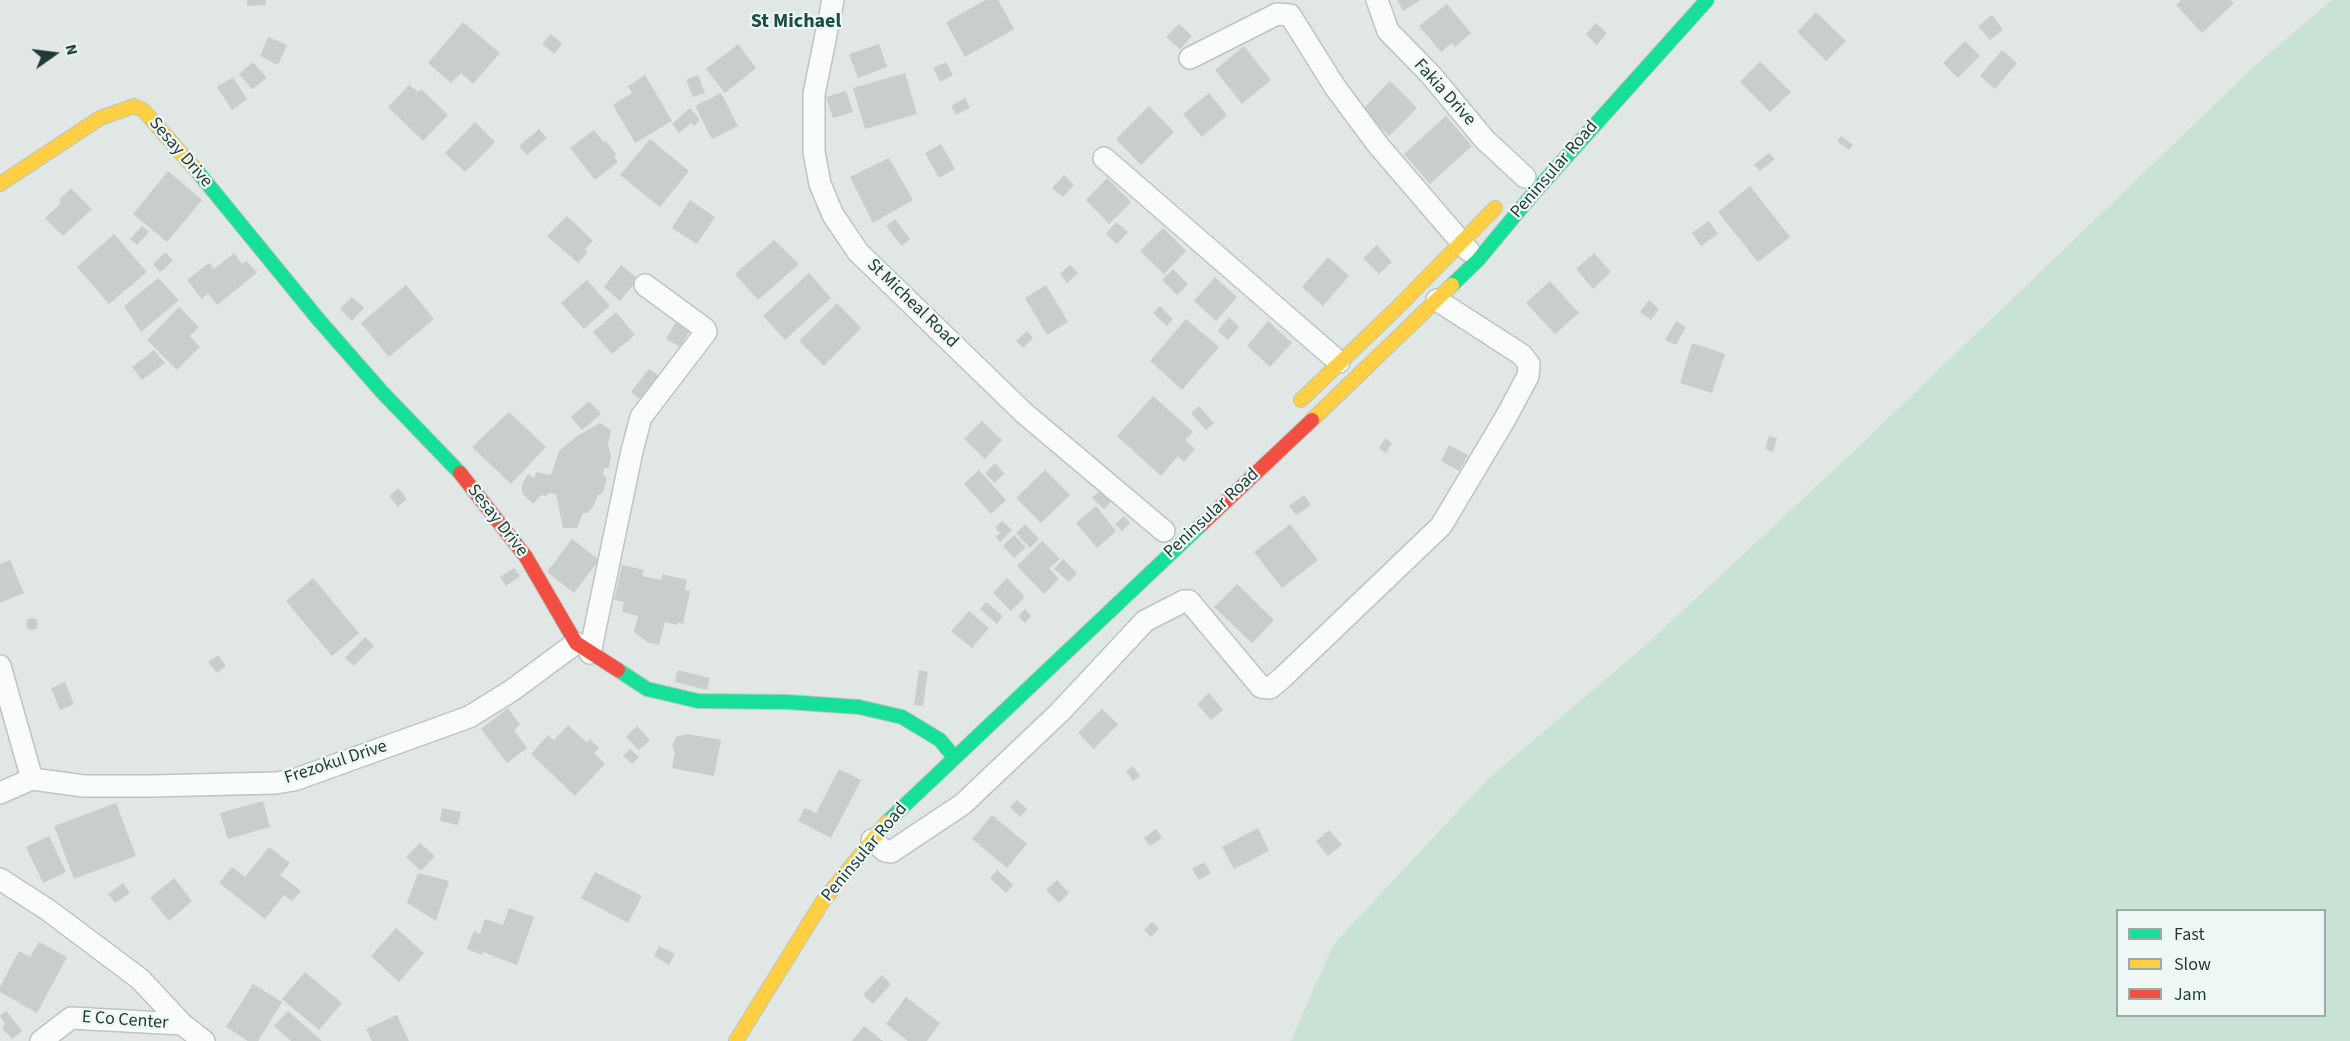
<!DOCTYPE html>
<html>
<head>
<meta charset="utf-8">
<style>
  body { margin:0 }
  #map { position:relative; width:2350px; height:1041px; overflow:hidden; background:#e0e7e5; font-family:"Source Sans 3",sans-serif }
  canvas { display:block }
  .legend { position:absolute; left:2116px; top:909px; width:210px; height:108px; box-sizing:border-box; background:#eef7f4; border:2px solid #9baba8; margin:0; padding:8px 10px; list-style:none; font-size:18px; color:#1f3a37 }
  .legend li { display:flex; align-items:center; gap:12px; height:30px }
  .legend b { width:30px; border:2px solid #9baba8 }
  .north { position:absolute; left:24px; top:24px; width:60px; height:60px; -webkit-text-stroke:4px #eef7f4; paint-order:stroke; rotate:76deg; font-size:16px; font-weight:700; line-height:24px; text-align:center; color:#1f3a37 }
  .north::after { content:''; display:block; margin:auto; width:21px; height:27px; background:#1f3a37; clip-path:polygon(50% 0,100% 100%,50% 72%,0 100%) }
</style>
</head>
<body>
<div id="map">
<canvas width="2350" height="1041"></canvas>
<ul class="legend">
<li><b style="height:8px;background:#16e098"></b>Fast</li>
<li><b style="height:8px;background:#ffcf43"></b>Slow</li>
<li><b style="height:8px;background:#f24e42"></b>Jam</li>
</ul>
<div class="north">N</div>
</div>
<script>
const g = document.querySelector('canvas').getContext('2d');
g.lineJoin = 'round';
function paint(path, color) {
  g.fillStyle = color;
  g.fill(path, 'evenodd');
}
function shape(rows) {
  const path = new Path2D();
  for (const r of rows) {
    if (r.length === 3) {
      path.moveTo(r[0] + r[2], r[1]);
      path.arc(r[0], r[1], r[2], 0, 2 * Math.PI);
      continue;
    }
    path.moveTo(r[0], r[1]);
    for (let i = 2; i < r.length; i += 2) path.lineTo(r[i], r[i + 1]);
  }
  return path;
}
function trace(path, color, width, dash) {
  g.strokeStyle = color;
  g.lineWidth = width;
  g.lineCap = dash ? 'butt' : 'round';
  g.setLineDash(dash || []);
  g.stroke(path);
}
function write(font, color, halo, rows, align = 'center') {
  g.font = font + ' "Source Sans 3",sans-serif';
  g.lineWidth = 4.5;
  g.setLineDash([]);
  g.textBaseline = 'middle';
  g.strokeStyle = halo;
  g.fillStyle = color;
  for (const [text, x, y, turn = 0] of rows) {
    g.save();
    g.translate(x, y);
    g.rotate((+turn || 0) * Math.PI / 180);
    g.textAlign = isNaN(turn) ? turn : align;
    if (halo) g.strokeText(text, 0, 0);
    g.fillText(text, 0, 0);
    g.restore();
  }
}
paint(shape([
  [2332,0,2350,0,2350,1041,1291,1041,1333,945,1488,779,1647,644,1851,454,2258,63],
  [2118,910,2324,910,2324,1016,2118,1016]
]), '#c8e2d4');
paint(shape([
  [247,0,266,0,266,5,247,6],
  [986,0,998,0,1014,29,965,57,946,22],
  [1397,0,1421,0,1403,11],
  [2181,0,2231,0,2234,3,2202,33,2176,5],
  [1447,4,1471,33,1455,47,1452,43,1441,52,1419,26],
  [1816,12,1846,41,1826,61,1797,32],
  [1992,15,2003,30,1990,40,1978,26],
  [463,22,500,53,473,84,461,73,451,83,428,63],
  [1596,23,1607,33,1597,45,1586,34],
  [1179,24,1192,36,1180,49,1166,37],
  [551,34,562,44,554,54,542,44],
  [268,37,287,45,278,65,260,56],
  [1965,41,1980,56,1958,78,1943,63],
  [738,44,756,68,725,93,706,69],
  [879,44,887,67,858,78,849,54],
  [1244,46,1271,80,1242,104,1215,70],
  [2002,50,2017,63,1995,89,1980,76],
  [1760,61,1791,92,1770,112,1740,82],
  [253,62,267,78,252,89,239,74],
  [946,62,953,75,940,82,933,68],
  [905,73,917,114,865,129,853,88],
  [645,75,672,121,635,143,613,105,632,93,628,86],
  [698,75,705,93,693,97,686,80],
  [233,77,247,99,232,110,217,87],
  [1390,81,1417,108,1389,136,1362,110],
  [409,85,418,92,421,89,448,115,423,141,388,107],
  [846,91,853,112,833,118,826,97],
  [721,93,738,126,712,139,695,106],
  [1209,93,1227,115,1202,137,1183,114],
  [965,98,970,108,956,115,951,106],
  [1149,106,1174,132,1141,165,1116,139],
  [690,108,700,120,694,126,691,123,679,133,672,124],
  [1446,116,1472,146,1430,184,1404,154],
  [475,122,495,142,465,172,445,153],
  [539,129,547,138,527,155,519,146],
  [594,130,604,143,606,141,616,154,614,156,618,162,595,180,570,148],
  [1841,136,1853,145,1849,150,1837,141],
  [650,139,689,171,660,207,620,175],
  [941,144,955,169,939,178,925,153],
  [1769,153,1775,159,1760,171,1754,165],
  [889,158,913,200,873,223,850,177],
  [168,171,202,200,167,242,133,214],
  [1064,175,1074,185,1063,197,1052,188],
  [1107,178,1131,202,1109,224,1086,200],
  [1750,186,1790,237,1758,262,1718,212],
  [71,188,92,209,63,236,45,218,61,203,59,200],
  [690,200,715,217,697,244,672,228],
  [567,216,593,241,585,249,588,252,578,263,547,236],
  [895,219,910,239,902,246,886,226],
  [1709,221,1718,234,1701,246,1692,233],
  [1116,222,1128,232,1117,244,1106,234],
  [142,226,149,232,137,245,130,239],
  [1163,228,1186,251,1164,274,1140,251],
  [114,234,147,272,109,304,77,267],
  [774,240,799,264,758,300,735,274],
  [1377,245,1392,262,1379,274,1363,258],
  [166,252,173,261,160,272,153,264],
  [234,253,242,264,247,261,257,273,217,305,208,293,202,299,187,280,209,263,214,269],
  [1594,253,1611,272,1593,289,1576,269],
  [1328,257,1349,276,1323,306,1302,287],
  [621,265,638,279,620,301,604,287],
  [1070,265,1078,273,1067,283,1060,274],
  [1173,269,1188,284,1177,295,1162,280],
  [809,273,831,298,785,340,763,316],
  [1215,277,1237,297,1216,321,1194,301],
  [158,278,179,300,141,332,124,306],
  [587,280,610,306,584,329,561,303],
  [1550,281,1579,313,1555,334,1526,303],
  [406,285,434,319,389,357,361,323],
  [1046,285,1068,322,1047,335,1025,298],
  [352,297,364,308,352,321,340,309],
  [1649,300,1659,309,1651,320,1640,312],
  [837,303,861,328,824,366,799,341],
  [1160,306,1173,319,1167,326,1153,313],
  [179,307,199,327,190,336,200,347,177,370,147,340],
  [616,312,635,335,612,354,593,332],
  [1229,317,1239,327,1228,340,1218,331],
  [1186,319,1219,347,1182,390,1150,361],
  [1268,321,1292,343,1270,367,1247,346],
  [1676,321,1686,327,1676,345,1665,340],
  [676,322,690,330,680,347,666,339],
  [1027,331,1033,338,1023,348,1016,341],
  [1692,343,1725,354,1712,393,1680,383],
  [154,350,165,363,142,380,132,367],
  [649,369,661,378,643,401,631,392],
  [1153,396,1193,432,1185,440,1195,449,1184,462,1178,456,1161,476,1117,436],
  [589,401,601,414,582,430,571,417],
  [1199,406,1214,423,1206,430,1191,413],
  [509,412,546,447,511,484,472,447],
  [982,421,1002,440,985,459,964,439],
  [600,423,611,430,608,445,611,456,609,468,604,469,603,474,607,478,603,493,598,495,593,507,587,513,583,513,577,528,563,528,556,494,549,493,546,496,541,495,533,504,522,493,522,485,528,474,534,478,537,472,551,475,559,451,577,436],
  [1769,436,1777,438,1773,452,1765,449],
  [1385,438,1392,443,1386,453,1379,448],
  [1449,445,1468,455,1459,471,1441,461],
  [995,463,1004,473,995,483,985,473],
  [979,470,1006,500,991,514,964,484],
  [1045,470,1070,495,1041,523,1016,498],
  [398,488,407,499,398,507,389,496],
  [1100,490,1111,502,1104,509,1092,498],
  [1304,495,1311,505,1296,515,1289,506],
  [1096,506,1116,531,1097,548,1076,523],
  [1124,516,1130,523,1122,531,1115,524],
  [1002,521,1012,530,1000,542,996,537,1000,533,995,528],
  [1025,524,1039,539,1030,548,1016,533],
  [1290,524,1318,560,1282,588,1254,552],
  [1014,535,1026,547,1014,558,1003,546],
  [572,539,599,560,574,593,547,572],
  [1042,541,1060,559,1049,568,1059,579,1044,594,1017,566],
  [1063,559,1077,573,1069,582,1054,569],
  [10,560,24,593,0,603,0,564],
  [622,565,644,570,642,576,661,580,662,574,687,580,685,590,690,591,683,624,678,622,677,625,665,622,659,645,647,642,634,632,638,616,622,612,624,602,614,600],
  [514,568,520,576,506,586,500,577],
  [313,578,359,633,332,656,286,601],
  [1007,578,1025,597,1011,611,993,593],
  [1237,584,1274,620,1252,643,1214,607],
  [986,602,1003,616,997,624,980,609],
  [1025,609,1031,616,1025,623,1018,616],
  [969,611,989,628,972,648,951,631],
  [32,624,6],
  [365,637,374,646,354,666,345,658],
  [218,655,226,666,217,673,208,662],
  [677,670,710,678,707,690,675,682],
  [919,670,928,672,923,706,914,705],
  [65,682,74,704,60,710,51,688],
  [1209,693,1223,710,1211,720,1197,704],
  [508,708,520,725,514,730,527,748,507,763,481,729],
  [1102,709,1118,724,1094,749,1078,733],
  [568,725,587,743,590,739,599,748,594,753,605,764,575,796,531,754,548,735,554,740],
  [637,726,650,740,639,750,626,737],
  [687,734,721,740,714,776,672,768,675,753,672,746,676,737],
  [630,749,639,757,632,764,623,756],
  [1133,766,1140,776,1133,781,1126,771],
  [839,769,861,780,831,838,798,821,805,808,816,813],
  [1017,800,1027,809,1020,817,1010,807],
  [263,801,270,827,228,839,220,813],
  [116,803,136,856,74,879,54,826],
  [442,808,461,812,458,825,440,821],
  [992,815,1027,844,1007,868,972,839],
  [1258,828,1269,851,1234,869,1222,847],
  [1156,829,1162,838,1150,846,1144,838],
  [1329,830,1342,845,1328,856,1316,841],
  [49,836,66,872,43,883,26,847],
  [420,843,435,856,421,871,406,857],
  [269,847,290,863,280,875,301,891,292,901,284,895,265,919,219,883,232,867,245,877],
  [1204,862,1211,873,1199,880,1192,869],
  [997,870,1013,885,1006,893,990,878],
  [595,872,642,896,628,923,581,898],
  [418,873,449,881,436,921,407,903],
  [174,878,192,901,169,921,150,898],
  [1057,880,1069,893,1059,903,1046,890],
  [123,883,130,893,115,903,108,894],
  [509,908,534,917,517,965,483,952,482,955,467,949,474,931,480,934,485,919,503,925],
  [1152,922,1159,928,1151,937,1144,930],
  [396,928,424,953,399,982,371,956],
  [39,942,67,957,37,1013,0,992,0,987,19,951,30,957],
  [659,946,675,954,669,965,654,956],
  [305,972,342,1003,319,1030,282,999],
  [882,975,891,984,873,1004,863,995],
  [253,984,282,1002,258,1041,248,1041,226,1027],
  [906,997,940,1023,927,1041,908,1041,886,1024],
  [6,1011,22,1031,12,1039,2,1028,5,1024,0,1016],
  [288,1011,322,1041,291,1041,274,1026],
  [397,1015,409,1041,372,1041,366,1029],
  [864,1026,883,1041,852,1041]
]), '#c8cecc');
const street = shape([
  [833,0,814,94,814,152,820,184,833,215,858,252,1024,413,1164,531],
  [1377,0,1388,31,1431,75,1485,140,1525,177],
  [1190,58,1277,14,1290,15,1335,87,1378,145,1469,251],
  [1104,158,1339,362],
  [590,653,632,451,641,417,706,332,705,329,645,285],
  [0,666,32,779],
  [0,793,32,779,84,786,152,786,276,783,294,780,469,717,511,691,576,643],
  [872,840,885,851,891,852,963,804,1060,712,1145,621,1184,601,1189,601,1261,687,1270,688,1281,679,1441,526,1505,419,1528,376,1529,364,1522,355,1437,300],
  [0,879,48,910,140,979,182,1024,204,1041],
  [41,1041,71,1018,182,1024]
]);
const fast = shape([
  [197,171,318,319,382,392,460,473],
  [1452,285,1478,260,1532,195,1707,0],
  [618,670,647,689,698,701,787,702,859,707,902,717,940,740,954,757],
  [887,822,1202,524]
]);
const slow = shape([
  [0,184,100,118,134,106,143,110,197,171],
  [1301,400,1398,307,1495,208],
  [1312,420,1452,285],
  [736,1041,823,901,887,822]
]);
const jam = shape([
  [460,473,526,557,576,643,618,670],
  [1202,524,1312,420]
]);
trace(street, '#bdc4c2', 24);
trace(fast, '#bcc5c3', 16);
trace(slow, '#bcc5c3', 16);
trace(jam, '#bcc5c3', 16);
trace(street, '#fafbfb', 21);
trace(fast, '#16e098', 14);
trace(slow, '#ffcf43', 14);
trace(jam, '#f24e42', 14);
write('18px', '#1f3a37', '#eef7f4', [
  ["Fakia Drive",1444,93,48],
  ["Sesay Drive",180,153,49],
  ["Peninsular Road",1555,170,-49],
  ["St Micheal Road",912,304,44],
  ["Peninsular Road",1212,514,-43],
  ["Sesay Drive",497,521,52],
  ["Frezokul Drive",336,763,-18],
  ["Peninsular Road",865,853,-50],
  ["E Co Center",125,1021,4]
]);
write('bold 20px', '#1a4c48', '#eef7f4', [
  ["St Michael",796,23]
]);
</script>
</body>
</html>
